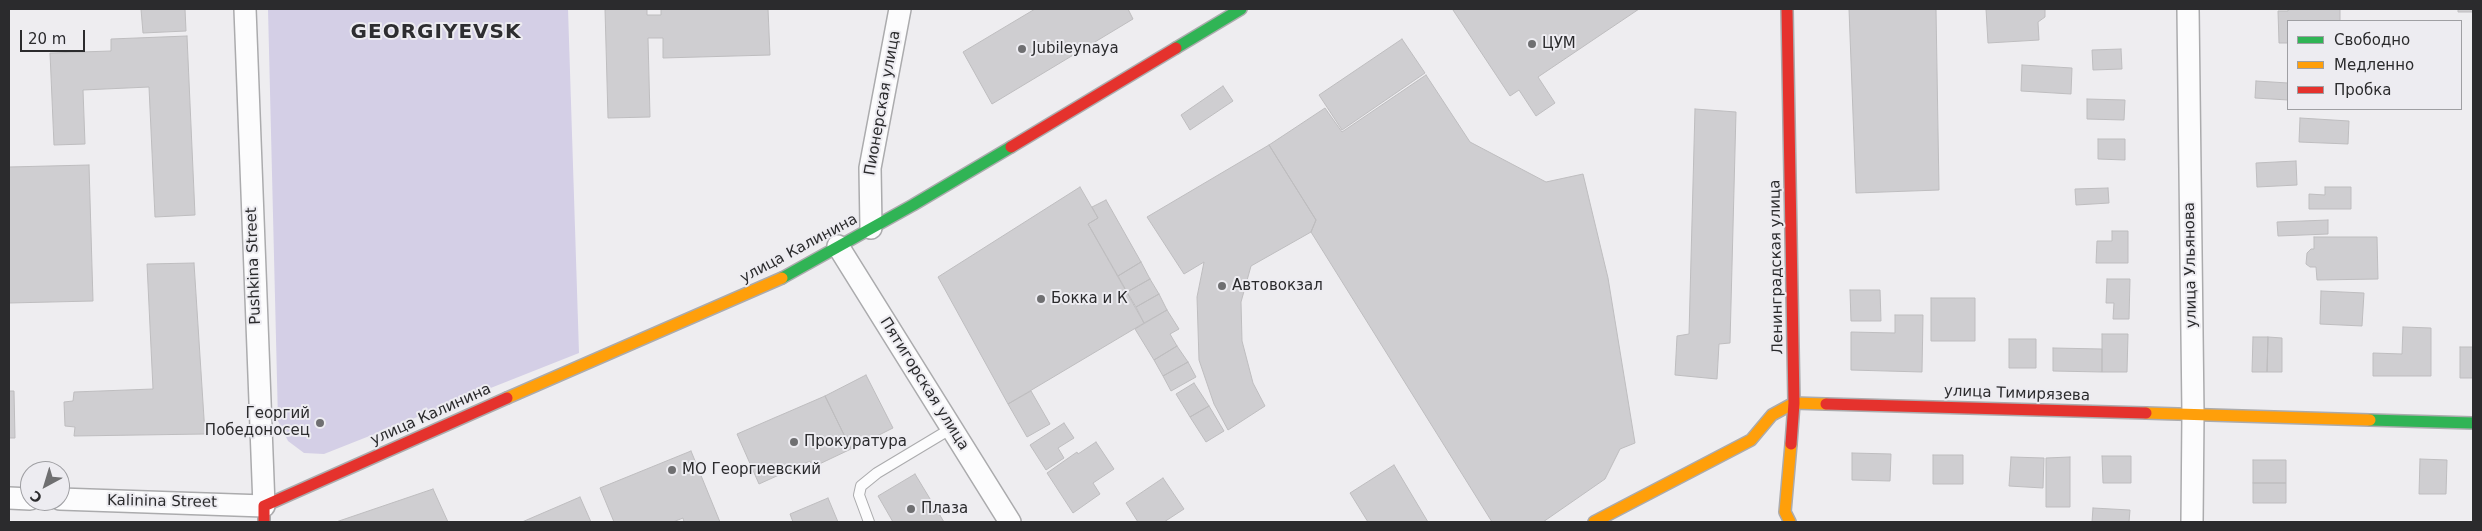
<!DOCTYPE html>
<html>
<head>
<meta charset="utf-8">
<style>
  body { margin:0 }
  #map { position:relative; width:2482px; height:531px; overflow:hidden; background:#eeedf0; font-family:"DejaVu Sans",sans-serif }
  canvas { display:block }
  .frame { position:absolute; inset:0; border:10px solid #2b2b2d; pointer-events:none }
  .legend { position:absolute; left:2287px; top:20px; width:175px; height:90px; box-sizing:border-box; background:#edecf1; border:1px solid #9f9fa3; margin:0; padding:6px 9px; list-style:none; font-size:15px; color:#2b2b2d }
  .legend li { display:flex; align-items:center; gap:10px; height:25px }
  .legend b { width:25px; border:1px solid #9f9fa3 }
  .north { position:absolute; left:20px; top:461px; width:50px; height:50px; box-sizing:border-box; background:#edecf1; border:1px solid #9f9fa3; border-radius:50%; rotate:219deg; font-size:14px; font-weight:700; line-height:20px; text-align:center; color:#2b2b2d }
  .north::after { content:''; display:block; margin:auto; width:18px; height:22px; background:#6f6f71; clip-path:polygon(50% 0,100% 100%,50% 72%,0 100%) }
  .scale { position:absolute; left:20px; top:30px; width:65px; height:22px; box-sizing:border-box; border:2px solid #2b2b2d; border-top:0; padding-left:6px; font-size:15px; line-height:18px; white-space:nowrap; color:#2b2b2d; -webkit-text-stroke:4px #edecf1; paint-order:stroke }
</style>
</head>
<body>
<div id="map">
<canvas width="2482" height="531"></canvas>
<div class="frame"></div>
<ul class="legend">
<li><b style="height:6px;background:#30b455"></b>Свободно</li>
<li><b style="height:6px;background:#ff9f0a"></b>Медленно</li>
<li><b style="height:6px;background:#e5322d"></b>Пробка</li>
</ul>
<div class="north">С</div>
<div class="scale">20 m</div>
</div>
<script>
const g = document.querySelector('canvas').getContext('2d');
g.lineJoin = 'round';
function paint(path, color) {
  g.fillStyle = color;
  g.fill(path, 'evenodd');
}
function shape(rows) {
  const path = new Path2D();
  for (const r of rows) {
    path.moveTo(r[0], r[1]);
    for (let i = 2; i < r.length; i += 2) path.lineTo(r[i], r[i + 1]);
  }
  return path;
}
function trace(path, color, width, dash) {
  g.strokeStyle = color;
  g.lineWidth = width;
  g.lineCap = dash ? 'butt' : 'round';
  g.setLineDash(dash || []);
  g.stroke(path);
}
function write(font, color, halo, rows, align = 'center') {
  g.font = font + ' "DejaVu Sans",sans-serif';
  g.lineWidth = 4;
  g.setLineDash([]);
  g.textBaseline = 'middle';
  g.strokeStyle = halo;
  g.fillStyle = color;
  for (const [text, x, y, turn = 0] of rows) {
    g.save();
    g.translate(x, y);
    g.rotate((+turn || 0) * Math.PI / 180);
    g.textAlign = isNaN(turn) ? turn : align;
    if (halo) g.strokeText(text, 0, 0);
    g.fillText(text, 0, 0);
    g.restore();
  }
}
paint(shape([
  [268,9,568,9,579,353,324,454,304,453,288,441,278,421]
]), '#d4cfe6');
const building = shape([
  [141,9,185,9,186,31,143,33,141,9],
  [605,9,647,9,647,15,661,15,661,9,768,9,770,55,663,58,663,38,648,38,650,117,608,118,605,9],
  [1035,9,1128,9,1133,19,992,104,963,52,1035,9],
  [1455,9,1639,9,1538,77,1555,103,1536,116,1519,90,1510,96,1453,10,1455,9],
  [1849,9,1936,9,1939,190,1856,193,1849,9],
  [1986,9,2045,9,2045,17,2038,22,2039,40,1988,43,1986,9],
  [2288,9,2340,9,2340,21,2288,21,2288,48,2288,43,2279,43,2278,11,2288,11,2288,9],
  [2458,9,2473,9,2473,12,2458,12,2458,9],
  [187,36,195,215,155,217,149,87,83,90,85,144,54,145,50,53,111,51,111,39,187,36],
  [1402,39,1425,73,1342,130,1319,95,1402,39],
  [2121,49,2122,69,2093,70,2092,50,2121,49],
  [2022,65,2072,68,2071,94,2021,91,2022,65],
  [1426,75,1470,142,1546,182,1583,174,1608,278,1635,443,1620,449,1605,479,1543,522,1492,522,1311,232,1316,220,1269,145,1325,108,1342,132,1426,75],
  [2256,81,2288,83,2288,100,2255,98,2256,81],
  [1223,86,1233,101,1190,130,1181,115,1223,86],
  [2087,99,2125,100,2124,120,2087,119,2087,99],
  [1695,109,1736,112,1730,343,1719,344,1717,379,1675,375,1677,336,1689,334,1695,109],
  [2300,118,2349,121,2348,144,2299,142,2300,118],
  [2098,139,2125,139,2125,160,2098,159,2098,139],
  [1269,145,1316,220,1311,232,1251,266,1241,302,1242,341,1253,383,1265,406,1228,430,1214,404,1199,360,1197,297,1204,262,1184,274,1147,217,1269,145],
  [2296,161,2297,185,2257,187,2256,163,2296,161],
  [89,165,93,301,9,303,9,167,89,165],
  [1080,187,1098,218,1088,224,1144,323,1008,404,938,277,1080,187],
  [2325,187,2351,187,2351,209,2309,209,2309,194,2325,195,2325,187],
  [2108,188,2109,203,2076,205,2075,189,2108,188],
  [1106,200,1141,262,1118,276,1088,224,1098,218,1092,207,1106,200],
  [2328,220,2328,234,2278,236,2277,222,2328,220],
  [2112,231,2128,231,2128,263,2096,263,2097,241,2112,241,2112,231],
  [2314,237,2377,237,2378,279,2317,280,2316,267,2310,267,2306,264,2307,253,2311,249,2314,249,2314,237],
  [1141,262,1150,279,1127,292,1118,276,1141,262],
  [194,263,205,434,74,436,75,427,65,426,64,402,73,401,74,392,153,389,147,264,194,263],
  [1150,279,1159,294,1136,307,1127,292,1150,279],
  [2107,279,2130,279,2129,319,2113,319,2114,303,2106,303,2107,279],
  [1850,290,1880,290,1881,321,1851,321,1850,290],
  [2321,291,2364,293,2362,326,2320,324,2321,291],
  [1159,294,1167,310,1144,323,1136,307,1159,294],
  [1931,298,1975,298,1975,341,1931,341,1931,298],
  [1167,310,1179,329,1170,334,1177,346,1154,360,1135,329,1167,310],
  [1895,315,1923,315,1922,372,1851,370,1851,332,1895,333,1895,315],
  [2403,327,2431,328,2431,376,2373,376,2373,353,2402,354,2403,327],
  [2102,334,2128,334,2127,372,2102,372,2102,334],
  [2253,337,2268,337,2267,372,2252,372,2253,337],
  [2268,337,2282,338,2282,372,2267,372,2268,337],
  [2009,339,2036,339,2036,368,2009,368,2009,339],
  [1177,346,1188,362,1163,376,1154,360,1177,346],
  [2460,347,2473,347,2473,378,2460,378,2460,347],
  [2053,348,2102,349,2102,372,2053,371,2053,348],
  [1188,362,1196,377,1171,391,1163,376,1188,362],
  [866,375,893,428,851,449,825,396,866,375],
  [1194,383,1209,406,1190,417,1176,394,1194,383],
  [9,391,14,391,15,438,9,438,9,391],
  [1031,391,1050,424,1027,437,1008,404,1031,391],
  [825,396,851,449,813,467,810,461,759,484,737,434,825,396],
  [1209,406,1224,431,1206,442,1190,417,1209,406],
  [1064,423,1074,438,1058,448,1064,458,1046,470,1030,445,1064,423],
  [1096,442,1114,469,1093,483,1100,494,1073,513,1047,473,1077,452,1078,454,1096,442],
  [691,451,720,522,684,522,683,518,673,522,614,522,600,488,691,451],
  [1852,453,1891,454,1890,481,1852,480,1852,453],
  [1933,455,1963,455,1963,484,1933,484,1933,455],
  [2102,456,2131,456,2131,483,2103,483,2102,456],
  [2011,457,2044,458,2043,488,2009,486,2011,457],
  [2070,457,2070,507,2046,507,2046,458,2070,457],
  [2420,459,2447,460,2446,494,2419,494,2420,459],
  [2253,460,2286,460,2286,483,2253,483,2253,460],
  [1394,465,1428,522,1368,522,1350,493,1394,465],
  [915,474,944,522,893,522,878,496,915,474],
  [1163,478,1184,509,1164,522,1138,522,1126,503,1163,478],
  [2253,483,2286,483,2286,503,2253,503,2253,483],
  [433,489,448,522,336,522,433,489],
  [580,497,591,522,522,522,580,497],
  [828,498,838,522,793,522,790,514,828,498],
  [2093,508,2130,510,2129,522,2092,522,2093,508]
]);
paint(building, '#cfced1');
trace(building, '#bebdbf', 1);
const lane = shape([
  [869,522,859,495,861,486,877,473,952,428]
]);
const street = shape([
  [2188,9,2193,414,2192,522],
  [871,228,870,168,900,9],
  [838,246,1010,522],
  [9,498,30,499],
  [60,499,264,506,245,9]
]);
const fast = shape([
  [1176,48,1241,9],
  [782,278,913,205,1011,147],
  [2370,420,2473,423]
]);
const slow = shape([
  [507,398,782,278],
  [2146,413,2370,420],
  [1594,522,1751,440,1772,415,1794,403,1826,404],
  [1790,522,1785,512,1791,444]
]);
const jam = shape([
  [1787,9,1794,403,1791,444],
  [1011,147,1176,48],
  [1826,404,2146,413],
  [264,522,264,506,507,398]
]);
trace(lane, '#ababad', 12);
trace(street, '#ababad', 24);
trace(fast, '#ababad', 14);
trace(slow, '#ababad', 14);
trace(jam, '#ababad', 14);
trace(lane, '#fcfcfd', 10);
trace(street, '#fcfcfd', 21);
trace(fast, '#30b455', 11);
trace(slow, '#ff9f0a', 11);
trace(jam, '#e5322d', 11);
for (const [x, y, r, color] of [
  [1532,44,5,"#6f6f71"],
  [1022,49,5,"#6f6f71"],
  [1222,286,5,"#6f6f71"],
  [1041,299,5,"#6f6f71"],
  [320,423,5,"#6f6f71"],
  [794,442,5,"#6f6f71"],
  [672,470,5,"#6f6f71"],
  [911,509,5,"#6f6f71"]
]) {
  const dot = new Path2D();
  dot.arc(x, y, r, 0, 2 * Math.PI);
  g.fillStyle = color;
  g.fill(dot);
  trace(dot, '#edecf1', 2);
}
write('15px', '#2b2b2d', '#edecf1', [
  ["ЦУМ",1542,44],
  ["Jubileynaya",1032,49],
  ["Автовокзал",1232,286],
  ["Бокка и К",1051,299],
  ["Георгий",310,414,"right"],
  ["Победоносец",310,431,"right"],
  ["Прокуратура",804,442],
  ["МО Георгиевский",682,470],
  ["Плаза",921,509]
], 'left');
write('15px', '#2b2b2d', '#edecf1', [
  ["Пионерская улица",883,103,-80],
  ["улица Калинина",799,249,-28],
  ["улица Ульянова",2191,265,-91],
  ["Pushkina Street",254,266,-92],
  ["Ленинградская улица",1777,267,-91],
  ["Пятигорская улица",924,384,58],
  ["улица Тимирязева",2017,394,2],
  ["улица Калинина",431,415,-24],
  ["Kalinina Street",162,502,1]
]);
g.letterSpacing = '1px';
write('bold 20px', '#2d2d30', '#edecf1', [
  ["GEORGIYEVSK",436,33]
]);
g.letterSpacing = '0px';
</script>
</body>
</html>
